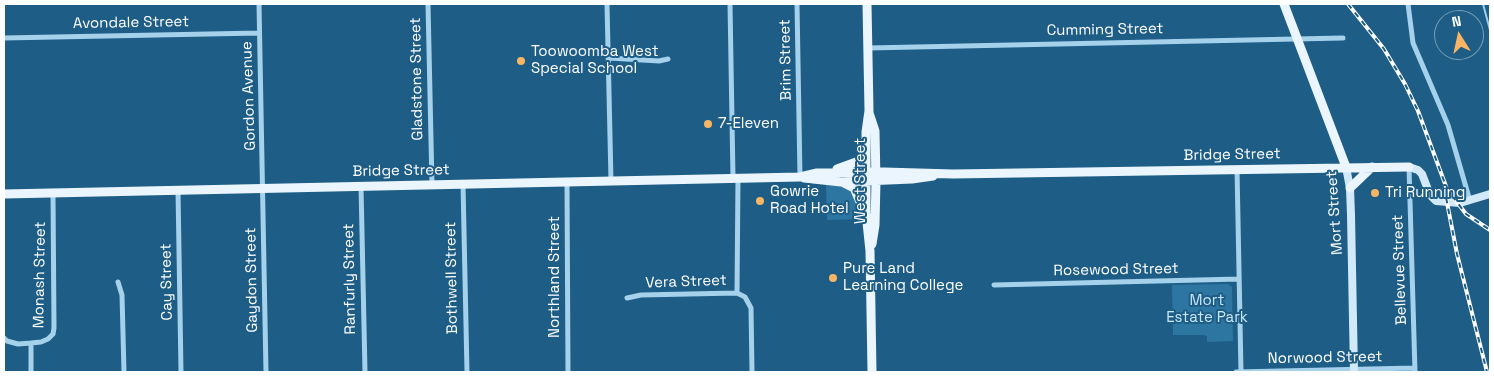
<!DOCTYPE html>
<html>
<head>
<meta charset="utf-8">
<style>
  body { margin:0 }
  #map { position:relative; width:1494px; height:376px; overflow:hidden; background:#1d5d86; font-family:"Space Grotesk",sans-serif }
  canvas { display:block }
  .frame { position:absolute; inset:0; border:5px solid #fff; pointer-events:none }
  .north { position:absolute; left:1434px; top:10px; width:50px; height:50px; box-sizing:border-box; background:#1d5d86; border:1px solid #779eb6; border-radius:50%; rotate:350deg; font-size:14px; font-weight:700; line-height:20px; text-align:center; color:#fff }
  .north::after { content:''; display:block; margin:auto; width:18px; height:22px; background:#fab564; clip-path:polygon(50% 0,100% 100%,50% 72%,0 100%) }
</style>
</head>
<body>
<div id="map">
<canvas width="1494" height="376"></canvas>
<div class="frame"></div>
<div class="north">N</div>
</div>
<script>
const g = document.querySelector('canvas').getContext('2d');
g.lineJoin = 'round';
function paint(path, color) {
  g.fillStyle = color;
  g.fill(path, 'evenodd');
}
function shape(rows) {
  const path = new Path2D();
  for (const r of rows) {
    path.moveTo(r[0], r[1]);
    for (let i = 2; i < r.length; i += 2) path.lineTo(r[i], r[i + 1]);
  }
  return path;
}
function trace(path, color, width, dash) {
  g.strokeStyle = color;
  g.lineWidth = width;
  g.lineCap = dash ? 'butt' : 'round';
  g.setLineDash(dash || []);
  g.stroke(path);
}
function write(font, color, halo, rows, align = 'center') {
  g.font = font + ' "Space Grotesk",sans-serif';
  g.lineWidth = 4;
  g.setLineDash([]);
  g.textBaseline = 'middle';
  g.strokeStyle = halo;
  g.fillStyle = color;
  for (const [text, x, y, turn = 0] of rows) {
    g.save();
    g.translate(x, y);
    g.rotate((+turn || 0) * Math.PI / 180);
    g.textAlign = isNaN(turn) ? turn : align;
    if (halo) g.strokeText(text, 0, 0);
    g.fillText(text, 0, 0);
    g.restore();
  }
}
paint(shape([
  [826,185,841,186,851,190,859,206,862,219,827,220],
  [1228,284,1232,287,1233,341,1207,342,1207,336,1204,335,1173,335,1172,285]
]), '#2e76a2');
trace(shape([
  [1483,4,1490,30]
]), '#99ceec', 2);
trace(shape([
  [259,4,266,372],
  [428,4,432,185],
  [607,4,611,181],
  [730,4,733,178],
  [797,4,800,177],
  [1408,4,1413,43,1448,125,1470,201],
  [4,38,259,33],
  [868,48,1343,38],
  [609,58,659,61,668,59],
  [1409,167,1415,372],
  [1237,169,1241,372],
  [567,182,568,372],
  [463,184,467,372],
  [361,186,365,372],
  [178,190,181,372],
  [118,282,122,295,124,372],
  [994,285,1239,279],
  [737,293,738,178],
  [627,298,641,295,737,293,745,297,751,308,752,372],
  [4,338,7,341,18,344,31,343],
  [31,372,31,343,41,342,48,339,53,334,54,328,53,193],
  [1236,372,1415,368]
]), '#a5d1eb', 5);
trace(shape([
  [1346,167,1350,188,1351,215,1354,372],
  [1409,167,1418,170,1422,174,1430,195,1436,201,1460,203,1490,194]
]), '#d1e9f8', 8);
trace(shape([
  [867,4,869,111,866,132,866,213,870,251,872,372],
  [1284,4,1346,167],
  [869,113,875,131,876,181,875,225,872,244],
  [837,169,859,161,866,150],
  [804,178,841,182,912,179,933,176],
  [844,183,854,188,864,211],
  [1350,188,1372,167],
  [4,194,800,177,817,173,884,172,953,174,1409,167]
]), '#eaf5fe', 9);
const rail = shape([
  [1348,4,1384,49,1405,84,1418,111,1447,189,1466,214,1490,230],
  [1444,187,1457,254,1487,372]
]);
trace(rail, '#fff', 4);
trace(rail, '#1d5d86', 2, [5.5]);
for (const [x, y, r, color] of [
  [521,61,5,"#fab564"],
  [708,124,5,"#fab564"],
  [1375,193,5,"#fab564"],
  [760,201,5,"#fab564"],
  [833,278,5,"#fab564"]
]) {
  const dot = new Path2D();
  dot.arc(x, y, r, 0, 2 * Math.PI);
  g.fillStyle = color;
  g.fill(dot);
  trace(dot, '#1d5d86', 2);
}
write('15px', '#fff', '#1d5d86', [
  ["Avondale Street",131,23,-1],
  ["Cumming Street",1105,30,-1],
  ["Brim Street",786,60,-91],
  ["Gladstone Street",417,79,-91],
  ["Gordon Avenue",249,96,-92],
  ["Bridge Street",1232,155,-1],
  ["Bridge Street",401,171,-1],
  ["West Street",861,181,-90],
  ["Mort Street",1335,213,-94],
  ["Rosewood Street",1116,270,-1],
  ["Bellevue Street",1400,270,-92],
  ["Monash Street",40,275,-89],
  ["Northland Street",555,277,-90],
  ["Bothwell Street",452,278,-91],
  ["Ranfurly Street",350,279,-91],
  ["Gaydon Street",252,280,-91],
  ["Cay Street",167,282,-91],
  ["Vera Street",686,282,-2],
  ["Norwood Street",1325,358,-1]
]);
write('15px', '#fff', '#1d5d86', [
  ["Toowoomba West",531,52],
  ["Special School",531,69],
  ["7-Eleven",718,124],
  ["Gowrie",770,192],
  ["Road Hotel",770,209],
  ["Tri Running",1385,193],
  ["Pure Land",843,269],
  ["Learning College",843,286]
], 'left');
write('15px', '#cae7f8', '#1d5d86', [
  ["Mort",1207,301],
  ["Estate Park",1207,318]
]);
</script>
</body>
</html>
